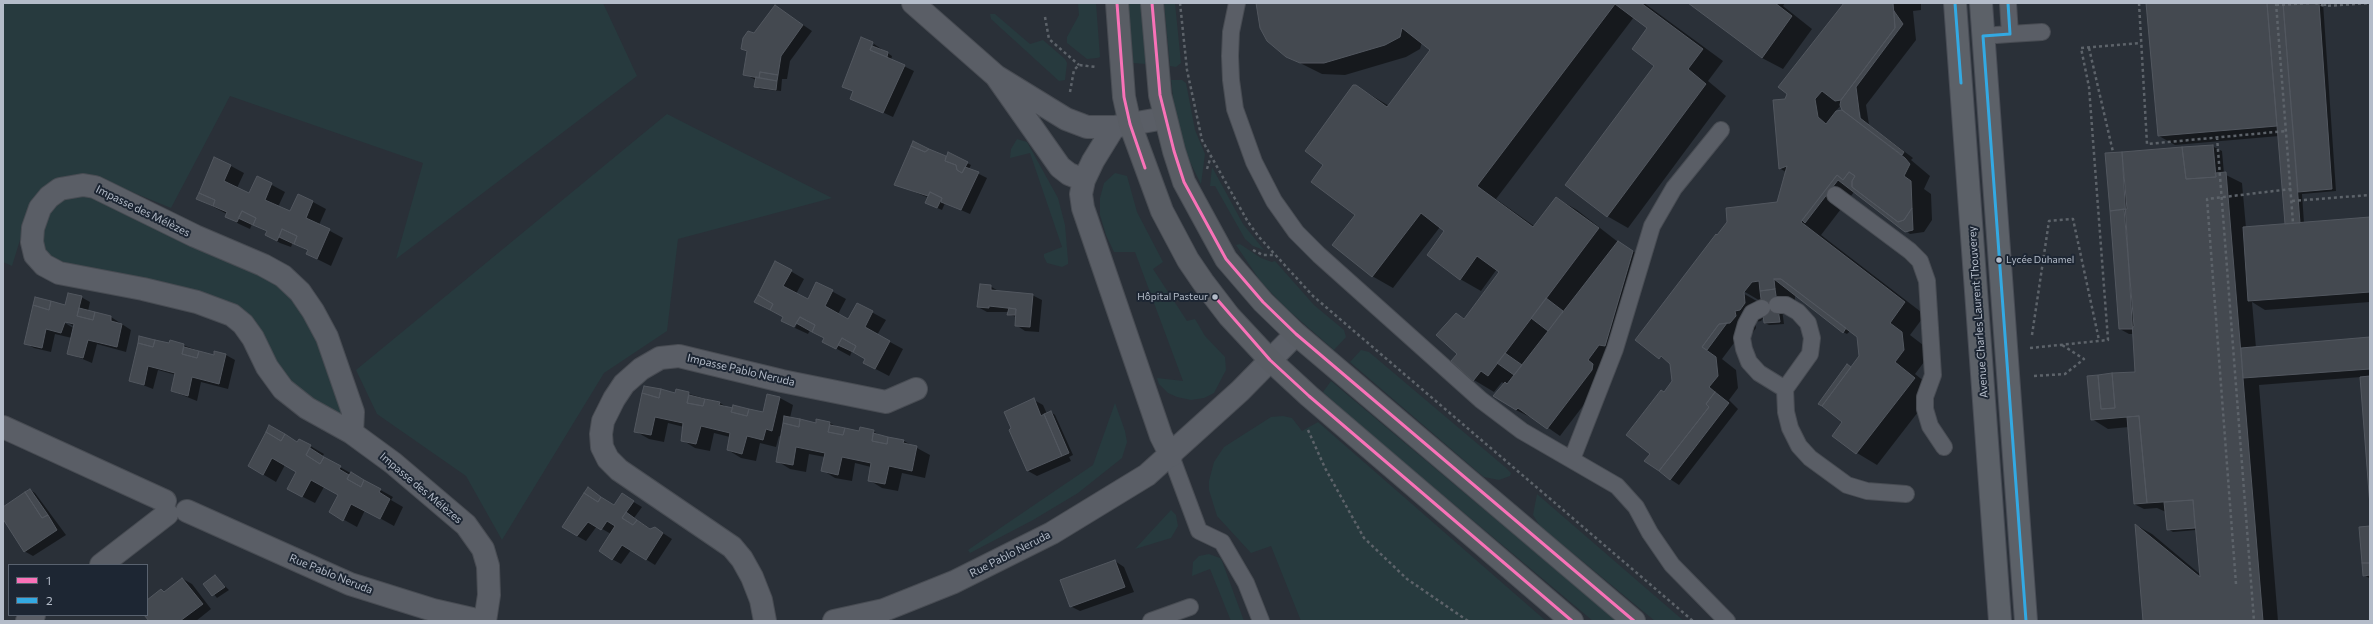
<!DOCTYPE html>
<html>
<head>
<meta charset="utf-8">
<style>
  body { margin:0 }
  #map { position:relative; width:2373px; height:624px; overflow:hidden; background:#2a3038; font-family:Commissioner,sans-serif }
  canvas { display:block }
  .frame { position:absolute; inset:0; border:4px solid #b4bcc9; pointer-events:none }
  .legend { position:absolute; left:8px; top:564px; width:140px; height:52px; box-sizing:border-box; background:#1d2633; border:1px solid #59626f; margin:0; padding:5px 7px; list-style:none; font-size:12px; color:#b4bcc9 }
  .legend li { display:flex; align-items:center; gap:8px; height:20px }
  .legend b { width:20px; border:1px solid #59626f }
</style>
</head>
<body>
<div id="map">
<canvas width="2373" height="624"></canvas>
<div class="frame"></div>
<ul class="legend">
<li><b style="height:5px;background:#f972b8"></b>1</li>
<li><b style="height:5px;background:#33a9e2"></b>2</li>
</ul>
</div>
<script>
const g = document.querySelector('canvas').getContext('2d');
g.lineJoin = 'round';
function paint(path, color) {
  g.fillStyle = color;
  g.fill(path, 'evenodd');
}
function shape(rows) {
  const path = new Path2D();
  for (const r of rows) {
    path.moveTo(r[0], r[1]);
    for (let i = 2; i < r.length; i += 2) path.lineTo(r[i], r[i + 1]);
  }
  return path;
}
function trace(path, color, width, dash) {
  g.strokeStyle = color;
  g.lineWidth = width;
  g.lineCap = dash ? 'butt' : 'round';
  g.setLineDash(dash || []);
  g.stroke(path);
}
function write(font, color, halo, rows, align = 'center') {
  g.font = font + ' Commissioner,sans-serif';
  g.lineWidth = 4;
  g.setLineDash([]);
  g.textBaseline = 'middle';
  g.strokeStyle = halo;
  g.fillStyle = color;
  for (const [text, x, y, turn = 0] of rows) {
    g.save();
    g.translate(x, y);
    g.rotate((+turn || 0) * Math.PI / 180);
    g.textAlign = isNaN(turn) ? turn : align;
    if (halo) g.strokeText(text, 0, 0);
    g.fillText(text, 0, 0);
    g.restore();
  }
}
paint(shape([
  [3,3,603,3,637,76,396,259,423,163,230,96,171,208,98,178,72,176,56,179,38,194,27,217,12,266,3,262],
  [1078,3,1096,3,1100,57,1097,58,1087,59,1067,43,1067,37,1079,15],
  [1128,3,1141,3,1146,64,1133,63],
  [1164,3,1175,3,1181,63,1176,67,1170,66],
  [990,14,995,14,1030,44,1043,40,1065,59,1067,63,1065,80,1059,81,991,19],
  [1171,80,1182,80,1186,83,1195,130,1205,154,1201,184,1185,152,1174,105],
  [667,114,832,198,678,239,667,331,604,373,502,540,466,476,377,414,356,370],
  [1017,139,1027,142,1058,198,1065,225,1068,260,1068,264,1062,267,1047,263,1044,257,1044,254,1062,247,1030,153,1010,158,1011,149],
  [1212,167,1243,224,1264,250,1253,246,1245,239,1215,186,1210,186],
  [1115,173,1127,176,1137,212,1163,262,1153,269,1187,321,1195,319,1205,336,1225,357,1226,370,1214,393,1204,398,1191,400,1177,397,1168,393,1159,384,1157,378,1183,381,1135,252,1114,252,1106,235,1100,215,1100,198,1104,183],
  [71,195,98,197,194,247,268,278,280,287,289,296,314,331,342,413,339,416,328,413,280,373,257,329,55,259,45,250,40,235,49,209],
  [1240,244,1261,258,1272,262,1275,261,1314,305,1344,330,1346,337,1334,350,1287,309,1261,282,1236,245],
  [1361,350,1369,352,1505,467,1511,473,1510,476,1499,480,1484,477,1479,473,1350,362],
  [1331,381,1617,621,1593,621,1363,428,1323,392],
  [1115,403,1125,431,1127,442,1122,458,1078,493,1033,520,970,553,968,550,1093,465],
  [1283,416,1292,418,1302,431,1318,422,1546,621,1301,621,1271,546,1251,553,1217,516,1209,490,1209,481,1214,462,1224,447,1271,417],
  [1537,494,1670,609,1684,621,1655,621,1540,526,1533,515],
  [1171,510,1176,515,1178,526,1171,538,1135,549],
  [1209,554,1220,558,1222,561,1244,621,1231,621,1210,569,1192,576,1193,562,1199,556]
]), '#273a3e');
paint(shape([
  [1258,3,1644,3,1723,61,1708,81,1726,96,1628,228,1607,216,1656,66,1648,28,1634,17,1496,199,1534,226,1556,198,1577,210,1618,242,1646,259,1605,377,1560,436,1531,416,1530,417,1516,410,1504,384,1502,382,1494,392,1474,380,1452,361,1458,354,1456,314,1465,319,1500,272,1497,269,1481,291,1460,279,1446,231,1440,227,1393,288,1372,276,1356,215,1325,165,1356,86,1389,106,1432,49,1422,42,1420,49,1406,57,1345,75,1322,74,1286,56],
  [1690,3,1785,3,1783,6,1812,29,1783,69,1762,58],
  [1846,3,1921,3,1921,10,1913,11,1916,40,1866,105,1869,125,1913,158,1911,160,1930,176,1924,189,1931,194,1932,220,1924,232,1910,234,1854,192,1821,235,1925,315,1910,335,1923,345,1924,362,1915,374,1935,390,1877,465,1857,453,1834,436,1843,422,1852,368,1860,357,1858,336,1851,330,1847,334,1843,332,1795,294,1795,301,1781,302,1784,324,1769,325,1765,323,1764,317,1761,321,1755,322,1756,328,1751,335,1740,335,1722,359,1736,370,1738,388,1729,400,1738,409,1679,485,1670,479,1651,454,1664,393,1673,381,1671,364,1636,339,1718,236,1778,203,1786,172,1779,168,1785,100],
  [1841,105,1846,113,1835,112],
  [1858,112,1860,112,1862,123,1860,124],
  [1740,289,1762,302,1762,304,1739,291],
  [2147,3,2323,3,2336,191,2302,194,2304,223,2370,218,2370,302,2265,310,2252,302,2256,348,2370,338,2370,493,2361,377,2259,385,2278,621,2144,621,2136,525,2152,534,2201,575,2196,530,2173,532,2168,529,2166,512,2157,508,2144,509,2134,504,2129,427,2108,429,2092,419,2136,373,2134,334,2129,334,2120,329,2106,154,2212,146,2222,151,2224,174,2242,183,2246,228,2288,225,2279,136,2175,145,2159,136],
  [784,12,812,31,790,61,787,79,782,79,781,91,760,89,755,86,756,80,744,74,747,52,742,49,755,34],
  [874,44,892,56,891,60,914,71,893,117,851,98,854,92,844,86],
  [929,150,967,163,971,165,969,169,987,178,970,214,945,203,942,210,926,203,929,198,895,184],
  [231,166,244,173,237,188,249,194,257,177,285,192,278,207,290,212,313,202,326,209,319,225,343,238,331,266,307,254,309,251,299,246,293,242,291,247,280,243,267,235,268,232,257,226,252,224,250,229,239,224,226,216,227,214,202,201],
  [775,262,804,279,796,294,808,300,817,283,846,299,838,314,848,320,857,304,886,320,877,335,903,349,889,376,864,363,867,359,852,351,850,356,824,342,825,338,810,330,808,334,795,328,798,322,794,327,783,321,784,317],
  [990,286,1000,292,1032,295,1042,300,1039,332,1025,331,1016,325,1016,317,1008,314,1009,312,987,312,978,307],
  [81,297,90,302,88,311,111,317,131,330,126,352,97,344,92,363,68,353,72,338,55,334,51,352,34,348,25,343,65,306],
  [61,319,75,327,75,329,60,320],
  [171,341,214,356,215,352,226,355,235,360,228,389,201,382,197,401,172,391,176,375,158,370,153,389,130,380,170,345],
  [676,390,720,403,727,407,764,413,780,398,793,405,790,418,817,424,817,420,830,423,839,428,860,432,873,431,883,437,904,441,930,455,925,478,902,473,898,491,882,488,869,480,871,467,855,463,852,481,835,478,822,470,825,457,809,454,806,472,790,469,777,461,781,437,779,436,776,447,760,443,756,461,741,458,728,450,730,437,714,433,710,451,695,448,682,440,684,427,668,423,664,442,649,439,635,431,675,394],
  [1034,400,1043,405,1047,414,1051,412,1055,415,1073,455,1069,457,1071,461,1037,476,1028,471],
  [300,440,324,454,322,457,393,497,391,500,403,507,394,526,365,510,357,527,330,512,339,495,324,487,315,503,301,496,297,472,285,465,276,482,249,466,297,443],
  [30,490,35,493,66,535,33,556,24,551,3,517,3,508],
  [622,495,642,507,634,518,651,529,655,528,672,539,655,565,631,550,621,564,612,559,611,534,597,526,586,541,577,536,605,500,615,506],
  [2370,527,2370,578,2369,578,2364,575],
  [1115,561,1124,567,1134,592,1080,611,1070,606],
  [215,576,229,590,217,598,205,584],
  [183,579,192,584,211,609,196,621,151,621,146,615,147,602,161,590,165,593]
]), '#0007');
const building = shape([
  [1256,3,1641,3,1703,49,1688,69,1706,84,1607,217,1565,185,1654,66,1632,49,1647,28,1615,4,1477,186,1533,227,1556,197,1599,228,1488,376,1481,371,1473,381,1451,361,1457,354,1436,335,1456,313,1464,319,1499,272,1477,256,1460,280,1427,255,1444,231,1421,213,1372,277,1332,245,1355,215,1311,182,1323,165,1305,151,1353,85,1356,85,1387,107,1430,50,1402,28,1400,37,1385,45,1324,63,1300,63,1286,57,1267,41,1260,28,1256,3],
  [1688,3,1775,3,1792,16,1762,58,1688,3],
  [1844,3,1893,3,1895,28,1841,100,1835,101,1822,91,1815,99,1818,117,1826,124,1836,111,1842,110,1905,158,1910,164,1904,176,1911,181,1912,208,1904,220,1898,222,1852,187,1852,181,1855,176,1849,172,1843,180,1837,175,1801,222,1905,302,1890,323,1902,332,1904,350,1895,362,1915,378,1856,454,1832,436,1842,422,1822,406,1859,356,1857,337,1781,279,1774,279,1775,289,1760,291,1759,281,1752,282,1744,292,1745,303,1740,310,1735,311,1736,316,1730,323,1719,324,1702,347,1716,357,1718,376,1709,387,1715,392,1706,404,1709,407,1659,471,1644,461,1650,454,1626,435,1661,390,1664,392,1672,381,1670,364,1661,356,1659,359,1635,340,1716,234,1717,235,1727,222,1726,208,1777,202,1787,166,1779,169,1773,100,1785,99,1787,94,1778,87,1844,3],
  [2146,3,2267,3,2277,126,2158,136,2146,3],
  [2267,3,2283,3,2300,223,2285,224,2267,3],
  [2283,3,2319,3,2332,189,2298,192,2283,3],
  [775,5,803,25,781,56,778,75,760,72,759,78,743,75,747,51,741,49,743,38,748,31,754,33,775,5],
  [1894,11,1903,24,1856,87,1860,118,1904,152,1902,155,1842,110,1840,105,1841,100,1895,28,1894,11],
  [861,37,873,42,870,50,905,65,883,113,850,99,853,91,842,87,861,37],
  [872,46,888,52,887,57,870,50,872,46],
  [760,72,778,75,777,81,759,78,760,72],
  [756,77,777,81,776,90,754,87,756,77],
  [913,141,929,149,925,152,911,146,913,141],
  [2213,145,2216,177,2186,179,2182,147,2213,145],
  [911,146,925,152,929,149,946,156,945,161,956,165,957,170,962,173,965,167,979,172,961,210,941,202,942,198,930,192,928,196,894,185,911,146],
  [2182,147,2186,179,2216,177,2215,173,2226,172,2263,621,2143,621,2135,524,2200,577,2193,500,2147,503,2139,416,2091,420,2087,376,2098,375,2101,409,2115,408,2112,373,2135,372,2122,152,2182,147],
  [948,152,968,162,962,173,957,170,956,165,945,161,948,152],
  [2122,152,2127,209,2110,211,2105,153,2122,152],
  [214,157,231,165,224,181,249,193,257,176,272,183,265,200,290,211,298,194,313,201,306,218,330,229,317,259,306,254,308,250,294,244,297,236,282,229,277,241,265,235,267,231,253,225,256,218,242,211,237,222,225,217,227,212,213,206,215,200,199,193,214,157],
  [1849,172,1855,176,1852,181,1852,187,1898,222,1904,220,1912,208,1913,230,1905,232,1838,180,1805,223,1802,220,1837,175,1843,180,1849,172],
  [930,192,942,198,937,208,925,203,930,192],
  [199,193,215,200,213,206,196,199,199,193],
  [2124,209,2134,326,2132,329,2119,329,2110,211,2124,209],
  [242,211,256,218,253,225,238,218,242,211],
  [2370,217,2370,292,2248,301,2243,227,2370,217],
  [282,229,297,236,294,244,279,237,282,229],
  [1618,241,1633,251,1605,346,1599,345,1588,360,1593,364,1592,370,1547,429,1518,408,1516,410,1493,396,1505,382,1507,384,1618,241],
  [775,261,792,270,783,286,808,299,816,282,833,290,825,306,848,319,857,303,873,311,865,327,890,341,875,369,863,363,865,359,853,352,856,346,842,338,836,349,822,342,824,338,812,332,815,325,800,317,794,327,781,321,783,317,770,310,773,304,758,295,775,261],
  [1774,279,1781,279,1846,328,1843,333,1774,279],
  [980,284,991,285,991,290,1033,294,1030,327,1015,326,1016,309,989,306,989,308,977,307,980,284],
  [1775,289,1780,322,1764,323,1760,291,1775,289],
  [68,293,82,296,77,316,93,320,95,312,111,316,111,321,122,324,117,347,88,340,83,358,67,354,74,324,65,322,61,333,46,329,42,348,24,344,33,305,49,310,51,301,65,305,68,293],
  [758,295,773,304,770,310,754,302,758,295],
  [35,297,51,301,49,310,33,305,35,297],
  [1546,298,1563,311,1548,331,1531,318,1546,298],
  [79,308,95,312,93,320,77,316,79,308],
  [1009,308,1016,309,1015,315,1007,315,1009,308],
  [800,317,815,325,812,332,796,323,800,317],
  [1727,323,1707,350,1702,347,1719,324,1727,323],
  [139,336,155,340,153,347,138,343,139,336],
  [2370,337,2370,369,2243,378,2241,348,2370,337],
  [842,338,856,346,853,352,838,345,842,338],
  [155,340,169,343,170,340,184,344,182,354,197,358,199,351,214,355,214,351,226,354,219,384,192,377,188,396,171,391,175,373,148,366,144,385,129,381,138,343,153,347,155,340],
  [184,347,199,351,197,358,182,354,184,347],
  [1505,353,1522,365,1514,375,1497,363,1505,353],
  [1847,364,1851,367,1822,406,1818,404,1847,364],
  [2112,373,2115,408,2101,409,2098,375,2112,373],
  [2370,376,2370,506,2360,377,2370,376],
  [644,386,661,389,659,398,642,393,644,386],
  [661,389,675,393,676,389,689,392,687,403,703,406,705,399,720,402,719,405,733,408,731,412,747,416,749,409,763,412,767,394,780,397,772,431,766,429,763,440,747,436,742,454,727,450,730,433,701,426,696,444,681,441,683,423,655,417,651,435,634,432,642,393,659,398,661,389],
  [1715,392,1729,403,1670,480,1659,471,1709,407,1706,404,1715,392],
  [689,395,705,399,703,406,687,403,689,395],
  [1034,398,1041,416,1044,414,1062,456,1027,471,1009,430,1011,428,1004,412,1034,398],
  [733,405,749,409,747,416,731,412,733,405],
  [1051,411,1069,453,1062,456,1044,414,1051,411],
  [784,416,800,419,799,427,783,423,784,416],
  [2139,416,2147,503,2134,504,2127,417,2139,416],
  [800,419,816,423,816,419,830,422,828,432,843,435,845,428,859,431,860,427,874,430,872,441,887,444,888,437,904,440,903,443,917,446,912,471,889,466,885,484,868,481,871,463,842,457,838,475,821,471,825,453,796,447,793,465,776,462,783,423,799,427,800,419],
  [269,425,285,434,281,441,266,432,269,425],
  [830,425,845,428,843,435,828,432,830,425],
  [266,432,281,441,285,434,297,442,299,439,311,445,306,455,320,464,324,457,341,466,339,469,349,475,347,479,361,487,364,480,381,489,379,492,390,499,380,519,351,504,343,521,329,512,338,495,311,480,302,497,287,489,296,472,272,458,263,475,248,466,266,432],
  [873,433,888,437,887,444,872,441,873,433],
  [310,448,324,457,320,464,306,455,310,448],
  [351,472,364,480,361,487,347,479,351,472],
  [588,487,601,497,598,502,584,493,588,487],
  [30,489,48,515,42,518,25,492,30,489],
  [25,492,42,518,48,515,57,530,24,552,3,519,3,507,25,492],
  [584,493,598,502,601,497,614,505,622,493,634,501,622,518,633,525,637,520,650,529,655,527,663,533,646,560,622,545,612,560,599,551,615,526,607,521,601,530,588,522,577,536,562,527,584,493],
  [2193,500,2195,528,2167,530,2164,502,2193,500],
  [626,512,637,520,633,525,622,518,626,512],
  [2370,526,2370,563,2362,563,2359,527,2370,526],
  [1115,560,1125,587,1070,607,1060,580,1115,560],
  [2362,563,2370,563,2370,575,2363,576,2362,563],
  [215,575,225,587,212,596,203,584,215,575],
  [182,578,203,604,180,621,149,621,144,615,147,615,147,600,161,589,164,592,182,578]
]);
paint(building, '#444950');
trace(building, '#52575f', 1);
const lane = shape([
  [1237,3,1231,32,1230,56,1231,80,1235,109,1254,162,1274,201,1296,232,1319,255,1481,400,1522,431,1617,486,1636,507,1650,533,1672,565,1727,621],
  [2010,34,2042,32],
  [1983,36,2010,34,2008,3],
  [1835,195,1910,251,1920,261,1927,281,1933,375,1925,397,1925,409,1930,426,1944,447],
  [1777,305,1786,305,1798,312,1808,323,1812,338,1810,354,1785,389,1786,412,1790,428,1799,446,1810,458,1847,485,1867,491,1906,494],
  [1762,308,1752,313,1746,324,1742,338,1744,349,1749,362,1759,373,1785,389],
  [1171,456,1199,531,1222,542,1246,583,1261,621],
  [1572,459,1615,349,1652,226,1674,188,1721,130],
  [1151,621,1190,607]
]);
const street = shape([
  [913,3,996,76,1066,119,1087,127,1114,127,1165,118],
  [996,76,1060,167,1069,174,1084,180,1081,194,1083,208,1161,436,1171,456],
  [1084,180,1093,161,1114,127],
  [3,427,165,501],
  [352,433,353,412,327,337,313,311,300,292,283,276,263,265,195,236,95,187,83,185,60,189,49,197,40,208,33,228,32,242,35,255,44,265,59,273,143,289,197,302,232,315,243,324,253,338,267,367,283,389,307,408,352,433,393,463,466,525,483,549,488,566,489,595,485,621],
  [187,511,350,584,433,610,481,621],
  [101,565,167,514],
  [27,621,34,615],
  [765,621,761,600,752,577,742,559,732,547,619,470,608,459,602,447,601,434,603,421,614,399,624,384,641,369,660,358,679,356,782,381,886,402,916,389],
  [834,621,884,610,954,582,1052,533,1147,475,1240,391,1296,334]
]);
const secondary = shape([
  [1117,3,1124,97,1130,124,1162,211,1188,260,1203,282,1229,316,1270,360,1309,396,1572,621],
  [1152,3,1160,95,1174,151,1184,182,1226,259,1263,302,1296,334,1634,621]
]);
const primary = shape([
  [1955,3,2000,621],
  [1981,3,2026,621]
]);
trace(lane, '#484c53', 18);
trace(street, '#484c53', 24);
trace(secondary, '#484c53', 24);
trace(primary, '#484c55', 24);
trace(shape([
  [1180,3,1187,70,1202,140,1248,222,1259,237,1313,296,1693,621],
  [2139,3,2147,144,2286,131],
  [2276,3,2293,223],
  [2315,3,2325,6],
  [2325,3,2325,6,2370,3],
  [2276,5,2312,3],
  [1045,17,1049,39,1079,65],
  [2089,48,2113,152],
  [1070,92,1074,70,1079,65,1096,67],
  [2217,137,2254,621],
  [1207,169,1211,156],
  [2292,201,2370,195],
  [1253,250,1263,255,1274,255],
  [2032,335,2049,221,2073,219,2099,340],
  [2030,348,2108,340,2089,87,2081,48,2141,43],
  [2034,376,2065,374,2084,359,2062,345],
  [1308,430,1325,468,1364,538,1407,579,1468,621],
  [2236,584,2207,199,2291,189]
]), '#5d636a', 2.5, [3, 3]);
trace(lane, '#5a5e66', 16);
trace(street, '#5a5e66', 22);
trace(secondary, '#595d64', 22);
trace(primary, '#5c6168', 22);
trace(shape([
  [1117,3,1124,97,1130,124,1145,168],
  [1152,3,1160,95,1174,151,1184,182,1226,259,1263,302,1296,334,1634,621],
  [1215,297,1270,360,1309,396,1572,621]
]), '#f972b8', 3);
trace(shape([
  [1955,3,1961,83],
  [2008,3,2010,34,1983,36,2026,621]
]), '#33a9e2', 3);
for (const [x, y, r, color] of [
  [1999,260,3.5,"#b4bcc9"],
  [1215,297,3.5,"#b4bcc9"]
]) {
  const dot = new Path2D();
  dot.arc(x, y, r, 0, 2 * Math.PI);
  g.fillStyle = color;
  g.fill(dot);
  trace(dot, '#1d2633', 1.5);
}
write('10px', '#b4bcc9', '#1d2633', [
  ["Lycée Duhamel",2006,260],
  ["Hôpital Pasteur",1208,297,"right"]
], 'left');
write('11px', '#b4bcc9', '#1d2633', [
  ["Impasse des Mélèzes",143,211,26],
  ["Avenue Charles Laurent Thouverey",1978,312,-94],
  ["Impasse Pablo Neruda",741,370,13],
  ["Impasse des Mélèzes",421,488,40],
  ["Rue Pablo Neruda",1010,554,-27],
  ["Rue Pablo Neruda",331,574,22]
]);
</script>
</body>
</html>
